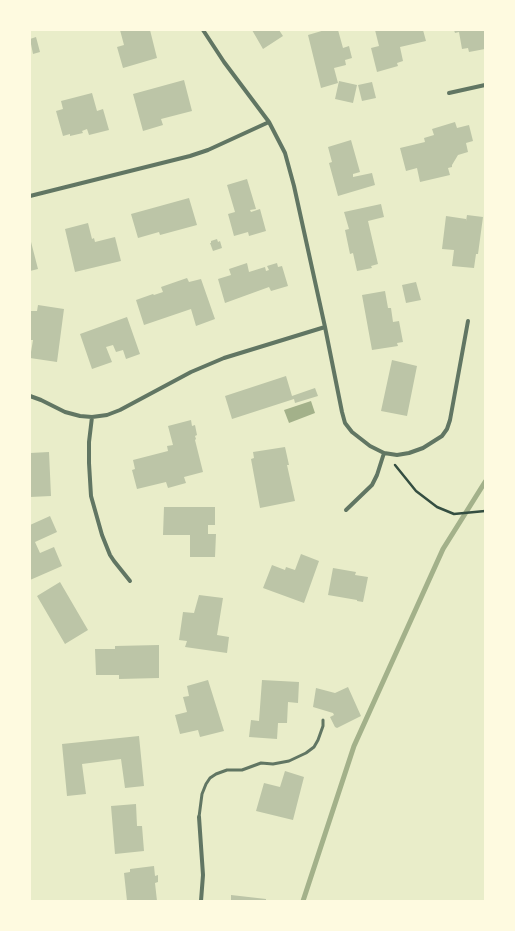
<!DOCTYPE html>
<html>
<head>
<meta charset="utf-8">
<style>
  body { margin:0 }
  #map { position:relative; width:515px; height:931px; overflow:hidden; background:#e9edc9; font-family:"Sofia Sans Condensed",sans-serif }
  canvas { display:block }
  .frame { position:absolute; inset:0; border:31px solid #fefae0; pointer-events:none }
</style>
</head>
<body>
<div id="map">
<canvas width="515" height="931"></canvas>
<div class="frame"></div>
</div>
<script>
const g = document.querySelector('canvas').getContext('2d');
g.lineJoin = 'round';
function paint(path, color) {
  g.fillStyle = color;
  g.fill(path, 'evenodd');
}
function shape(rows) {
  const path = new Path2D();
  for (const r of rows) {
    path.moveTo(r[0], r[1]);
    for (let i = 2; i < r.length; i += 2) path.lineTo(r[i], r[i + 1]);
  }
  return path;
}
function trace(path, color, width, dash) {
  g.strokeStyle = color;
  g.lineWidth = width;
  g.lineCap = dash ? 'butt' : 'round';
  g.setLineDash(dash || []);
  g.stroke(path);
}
paint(shape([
  [311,401,315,413,289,423,284,410]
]), '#a3b18a');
trace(shape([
  [303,901,354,746,443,549,485,482]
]), '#a3b18a', 5);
paint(shape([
  [120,30,150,30,157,58,123,68,117,47,124,45],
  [252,30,279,30,283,36,263,49],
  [325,30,338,30,343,48,349,46,352,58,345,60,346,65,334,68,338,83,321,88,308,35],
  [375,30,423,30,426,41,400,47,403,61,397,63,398,66,377,72,371,48,379,46],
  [454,30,485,30,485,49,469,52,468,48,462,49,459,32,455,33],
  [36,37,40,52,33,54,30,39],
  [184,80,192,111,161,119,163,125,143,131,133,94],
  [339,81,357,85,353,103,335,99],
  [372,82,376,98,362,101,358,85],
  [92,93,97,111,103,109,109,130,89,135,87,129,82,131,83,133,70,136,70,134,63,136,56,111,63,109,61,101],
  [455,122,457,128,469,125,473,141,466,143,468,152,458,155,452,165,452,167,448,168,450,175,420,182,417,168,406,171,400,148,425,142,424,138,434,135,432,129],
  [351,140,360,172,353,174,353,177,372,173,375,185,338,196,329,163,332,162,328,147],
  [247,179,256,209,250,210,251,212,260,209,266,231,249,236,248,232,234,236,228,214,235,212,227,185],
  [189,198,197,225,160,235,159,232,138,238,131,214],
  [381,204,384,217,368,221,378,264,371,266,372,268,357,271,353,253,350,254,345,230,349,229,344,212],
  [467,215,483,217,478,254,476,254,474,268,452,266,454,250,442,249,446,216,466,219,466,221],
  [88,223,92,239,94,238,95,242,115,237,121,261,75,272,65,229],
  [30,238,38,269,30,271],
  [217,239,218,242,220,241,222,248,213,251,210,243,211,243,211,241],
  [247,263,249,272,265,267,266,271,269,270,267,266,277,263,278,267,282,266,288,286,271,291,269,287,225,303,218,279,231,275,229,269],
  [187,278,189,282,201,279,215,319,196,326,191,309,144,325,136,300,153,294,154,295,163,292,161,287],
  [416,282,421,300,406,303,402,285],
  [385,291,388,308,391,308,393,322,399,321,403,342,397,343,398,346,372,350,362,295],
  [38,305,64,309,57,362,30,358,33,340,30,340,30,311,37,311],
  [127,317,140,354,126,359,123,350,116,352,113,345,106,347,112,362,92,369,80,334],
  [392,360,417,366,407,416,381,411],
  [286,376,292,396,315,388,318,396,295,403,294,399,232,419,225,396],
  [191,420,192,426,195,425,197,435,195,436,196,439,195,440,203,472,184,477,186,483,168,488,166,482,137,489,132,470,135,469,133,460,168,451,167,446,173,445,168,426],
  [285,447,289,465,287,465,295,501,260,508,251,459,254,458,253,452],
  [49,452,51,496,30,497,30,453],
  [164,507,215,507,215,525,208,525,208,534,216,534,215,557,190,557,190,535,163,535],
  [50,516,57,532,35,542,40,553,54,547,62,566,30,580,30,525],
  [301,554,319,561,304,603,263,588,272,565,285,570,286,567,295,570],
  [333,568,356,572,355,575,368,577,363,602,357,601,357,600,328,595],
  [60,582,88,630,65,644,37,596],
  [199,595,223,598,217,635,229,637,227,653,185,647,187,641,179,640,183,612,194,613],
  [159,645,159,678,119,679,119,675,96,675,95,649,115,649,115,646],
  [208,680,224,731,200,737,198,730,180,734,175,715,187,712,183,697,189,696,187,686],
  [262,680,299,682,298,703,288,702,287,723,278,723,277,739,249,737,251,720,259,721],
  [348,687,361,716,337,728,335,727,330,717,334,715,333,713,313,707,316,688,335,693],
  [139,736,144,786,125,788,121,759,82,764,86,794,67,796,62,744],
  [285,771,304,777,293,820,256,811,264,783,280,787],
  [136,804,137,826,142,826,144,851,115,854,111,806],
  [154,866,155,876,158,875,158,882,155,883,157,901,127,901,124,873,130,872,130,869],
  [231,895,266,899,266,901,231,901]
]), '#bcc5a7');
trace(shape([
  [395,465,416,491,437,507,454,514,485,511]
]), '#344e41', 2.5);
trace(shape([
  [199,817,202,794,206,784,210,778,216,774,227,770,242,770,261,763,273,764,289,761,306,753,314,747,318,740,323,726,323,720]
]), '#617663', 3);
trace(shape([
  [203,30,224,62,269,122,285,153,294,186,325,327,342,412,345,423,352,432,370,446,384,453,397,455,409,453,423,448,442,436,447,429,450,420,468,321],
  [449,93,485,85],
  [30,196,190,156,208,150,269,122],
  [30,396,41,400,65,412,80,416,92,417,107,415,120,410,191,372,224,358,325,327],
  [92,417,89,442,89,463,91,496,102,535,110,555,114,561,130,581],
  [346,510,372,485,377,475,384,453],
  [199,817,203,875,201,901]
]), '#617663', 4);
</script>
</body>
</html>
